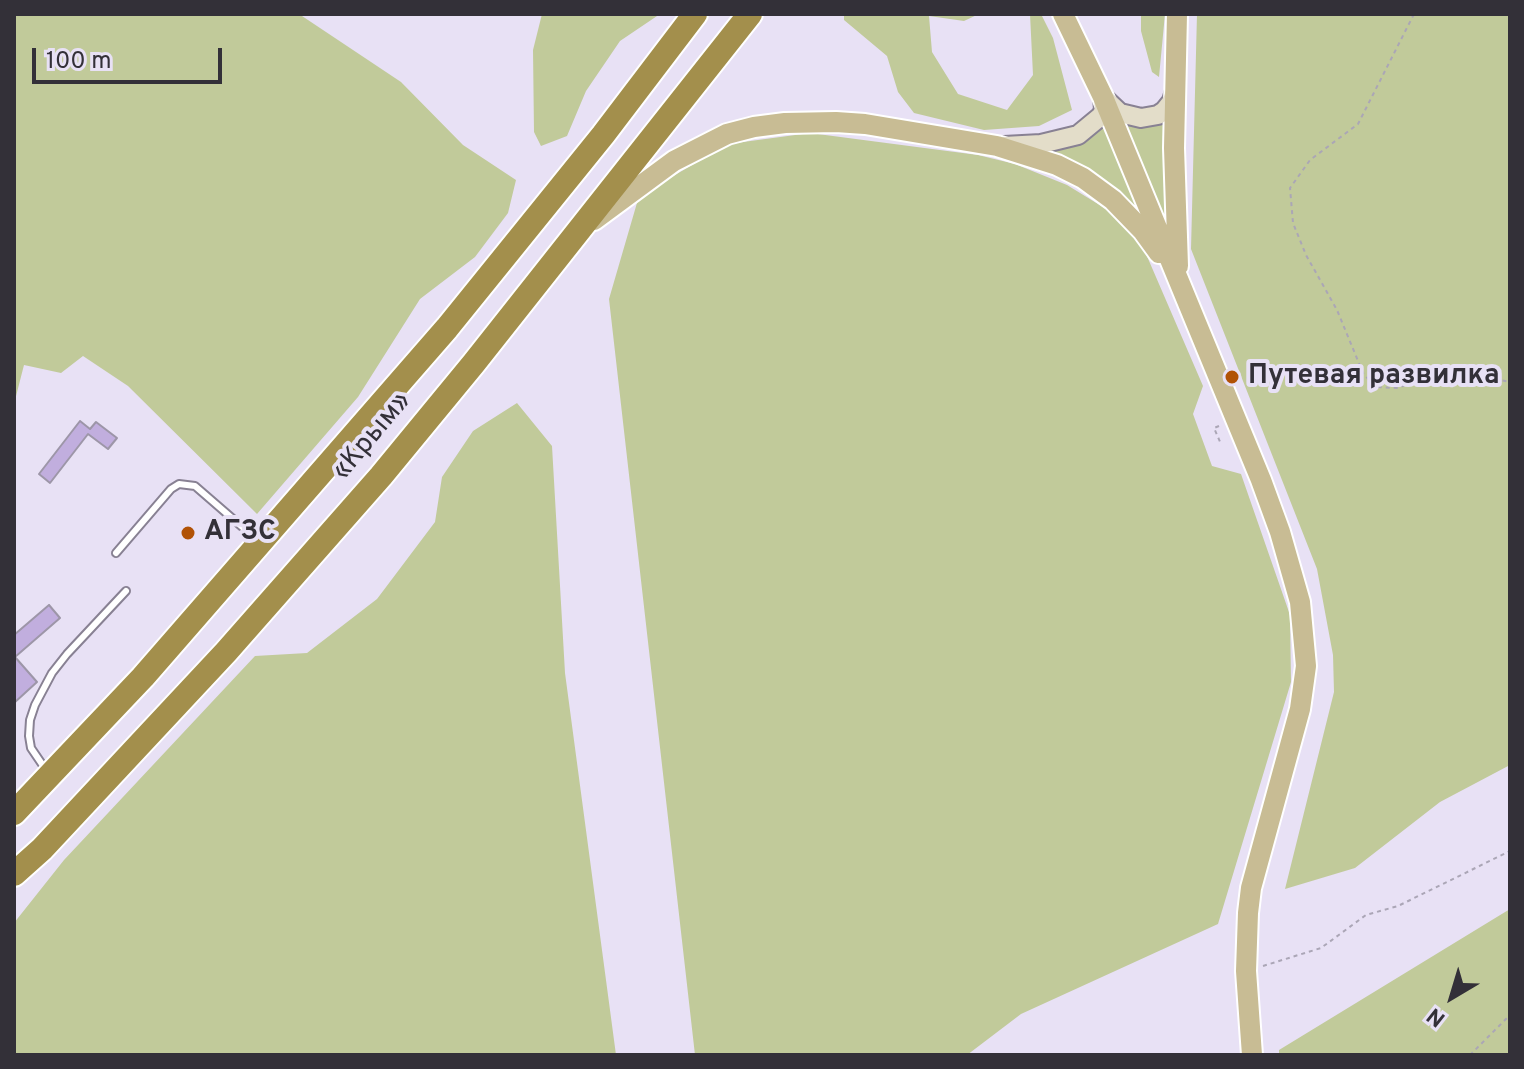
<!DOCTYPE html>
<html>
<head>
<meta charset="utf-8">
<style>
  body { margin:0 }
  #map { position:relative; width:1524px; height:1069px; overflow:hidden; background:#e8e1f5; font-family:Overpass,sans-serif }
  canvas { display:block }
  .frame { position:absolute; inset:0; border:16px solid #333038; pointer-events:none }
  .north { position:absolute; left:1412px; top:957px; width:80px; height:80px; -webkit-text-stroke:6px #e8e1f5; paint-order:stroke; rotate:218deg; font-size:22px; font-weight:700; line-height:32px; text-align:center; color:#333038 }
  .north::after { content:''; display:block; margin:auto; width:28px; height:36px; background:#333038; clip-path:polygon(50% 0,100% 100%,50% 72%,0 100%) }
  .scale { position:absolute; left:32px; top:48px; width:190px; height:36px; box-sizing:border-box; border:4px solid #333038; border-top:0; padding-left:10px; font-size:24px; line-height:28px; white-space:nowrap; color:#333038; -webkit-text-stroke:6px #e8e1f5; paint-order:stroke }
</style>
</head>
<body>
<div id="map">
<canvas width="1524" height="1069"></canvas>
<div class="frame"></div>
<div class="north">N</div>
<div class="scale">100 m</div>
</div>
<script>
const g = document.querySelector('canvas').getContext('2d');
g.lineJoin = 'round';
function paint(path, color) {
  g.fillStyle = color;
  g.fill(path, 'evenodd');
}
function shape(rows) {
  const path = new Path2D();
  for (const r of rows) {
    path.moveTo(r[0], r[1]);
    for (let i = 2; i < r.length; i += 2) path.lineTo(r[i], r[i + 1]);
  }
  return path;
}
function trace(path, color, width, dash) {
  g.strokeStyle = color;
  g.lineWidth = width;
  g.lineCap = dash ? 'butt' : 'round';
  g.setLineDash(dash || []);
  g.stroke(path);
}
function write(font, color, halo, rows, align = 'center') {
  g.font = font + ' Overpass,sans-serif';
  g.lineWidth = 8;
  g.setLineDash([]);
  g.textBaseline = 'middle';
  g.strokeStyle = halo;
  g.fillStyle = color;
  for (const [text, x, y, turn = 0] of rows) {
    g.save();
    g.translate(x, y);
    g.rotate((+turn || 0) * Math.PI / 180);
    g.textAlign = isNaN(turn) ? turn : align;
    if (halo) g.strokeText(text, 0, 0);
    g.fillText(text, 0, 0);
    g.restore();
  }
}
paint(shape([
  [14,14,299,14,401,82,463,145,516,180,508,213,475,257,420,299,358,397,257,514,128,386,83,356,61,373,24,365,14,404],
  [542,14,660,14,620,41,586,91,567,136,541,146,534,132,533,50],
  [844,14,979,14,964,21,929,16,932,52,958,94,1007,110,1033,75,1030,14,1041,14,1053,38,1072,110,1039,126,984,130,914,113,898,92,887,56,844,20],
  [1141,14,1165,14,1159,77,1152,72,1141,31],
  [1197,14,1510,14,1510,765,1440,802,1355,868,1285,889,1334,692,1333,655,1317,569,1191,249],
  [1168,114,1166,225,1125,122],
  [1104,123,1140,215,1037,150],
  [810,133,978,155,1015,164,1067,185,1116,215,1140,240,1203,386,1193,414,1212,466,1241,474,1290,615,1291,682,1218,924,1021,1014,967,1055,695,1055,609,299,639,196,728,144],
  [517,403,552,446,565,673,616,1055,14,1055,14,923,64,860,255,656,307,653,377,599,435,522,442,477,473,431],
  [1510,909,1510,1055,1279,1055,1279,1050]
]), '#c1ca9a');
const building = shape([
  [80,421,90,429,96,422,117,438,108,449,88,434,50,483,39,474,80,421],
  [49,605,60,618,15,657,37,682,14,703,14,635,49,605]
]);
paint(building, '#c1aede');
trace(building, '#9d96a8', 2);
const lane = shape([
  [116,553,171,489,179,484,195,486,255,538],
  [46,770,31,748,29,736,30,720,35,705,52,673,67,654,126,591]
]);
const secondary = shape([
  [1103,97,1120,113,1141,118,1158,115,1164,111,1172,101,1175,91],
  [1004,146,1041,144,1078,135,1101,116,1104,110,1103,97]
]);
const primary = shape([
  [1063,14,1103,97,1261,480,1280,532,1300,602,1306,666,1300,709,1251,888,1248,913,1246,971,1252,1055],
  [1177,14,1174,148,1178,266],
  [594,220,674,161,727,134,754,127,785,123,836,122,865,124,997,146,1057,165,1083,178,1113,200,1143,231,1159,253]
]);
const highway = shape([
  [14,813,143,677,447,328,603,135,695,14],
  [14,874,42,849,226,652,381,476,474,363,750,14]
]);
trace(lane, '#888193', 10);
trace(secondary, '#888193', 22);
trace(primary, '#fff', 24);
trace(highway, '#fff', 28);
trace(shape([
  [1414,14,1358,124,1310,160,1290,188,1293,223,1306,255,1337,310,1363,373,1375,387,1398,388,1427,376,1462,373,1510,382],
  [1219,426,1214,428,1221,444],
  [1263,966,1321,948,1366,915,1398,906,1510,851],
  [1470,1055,1510,1015]
]), '#aba6b6', 2, [4, 4]);
trace(lane, '#fff', 6);
trace(secondary, '#e3ddc9', 18);
trace(primary, '#c8bc94', 20);
trace(highway, '#a38f4c', 24);
for (const [x, y, r, color] of [
  [1232,377,8,"#b15206"],
  [188,533,8,"#b15206"]
]) {
  const dot = new Path2D();
  dot.arc(x, y, r, 0, 2 * Math.PI);
  g.fillStyle = color;
  g.fill(dot);
  trace(dot, '#e8e1f5', 3);
}
write('bold 28px', '#333038', '#e8e1f5', [
  ["Путевая развилка",1248,377],
  ["АГЗС",204,533]
], 'left');
write('28px', '#333038', '#e8e1f5', [
  ["«Крым»",373,437,-50]
]);
</script>
</body>
</html>
